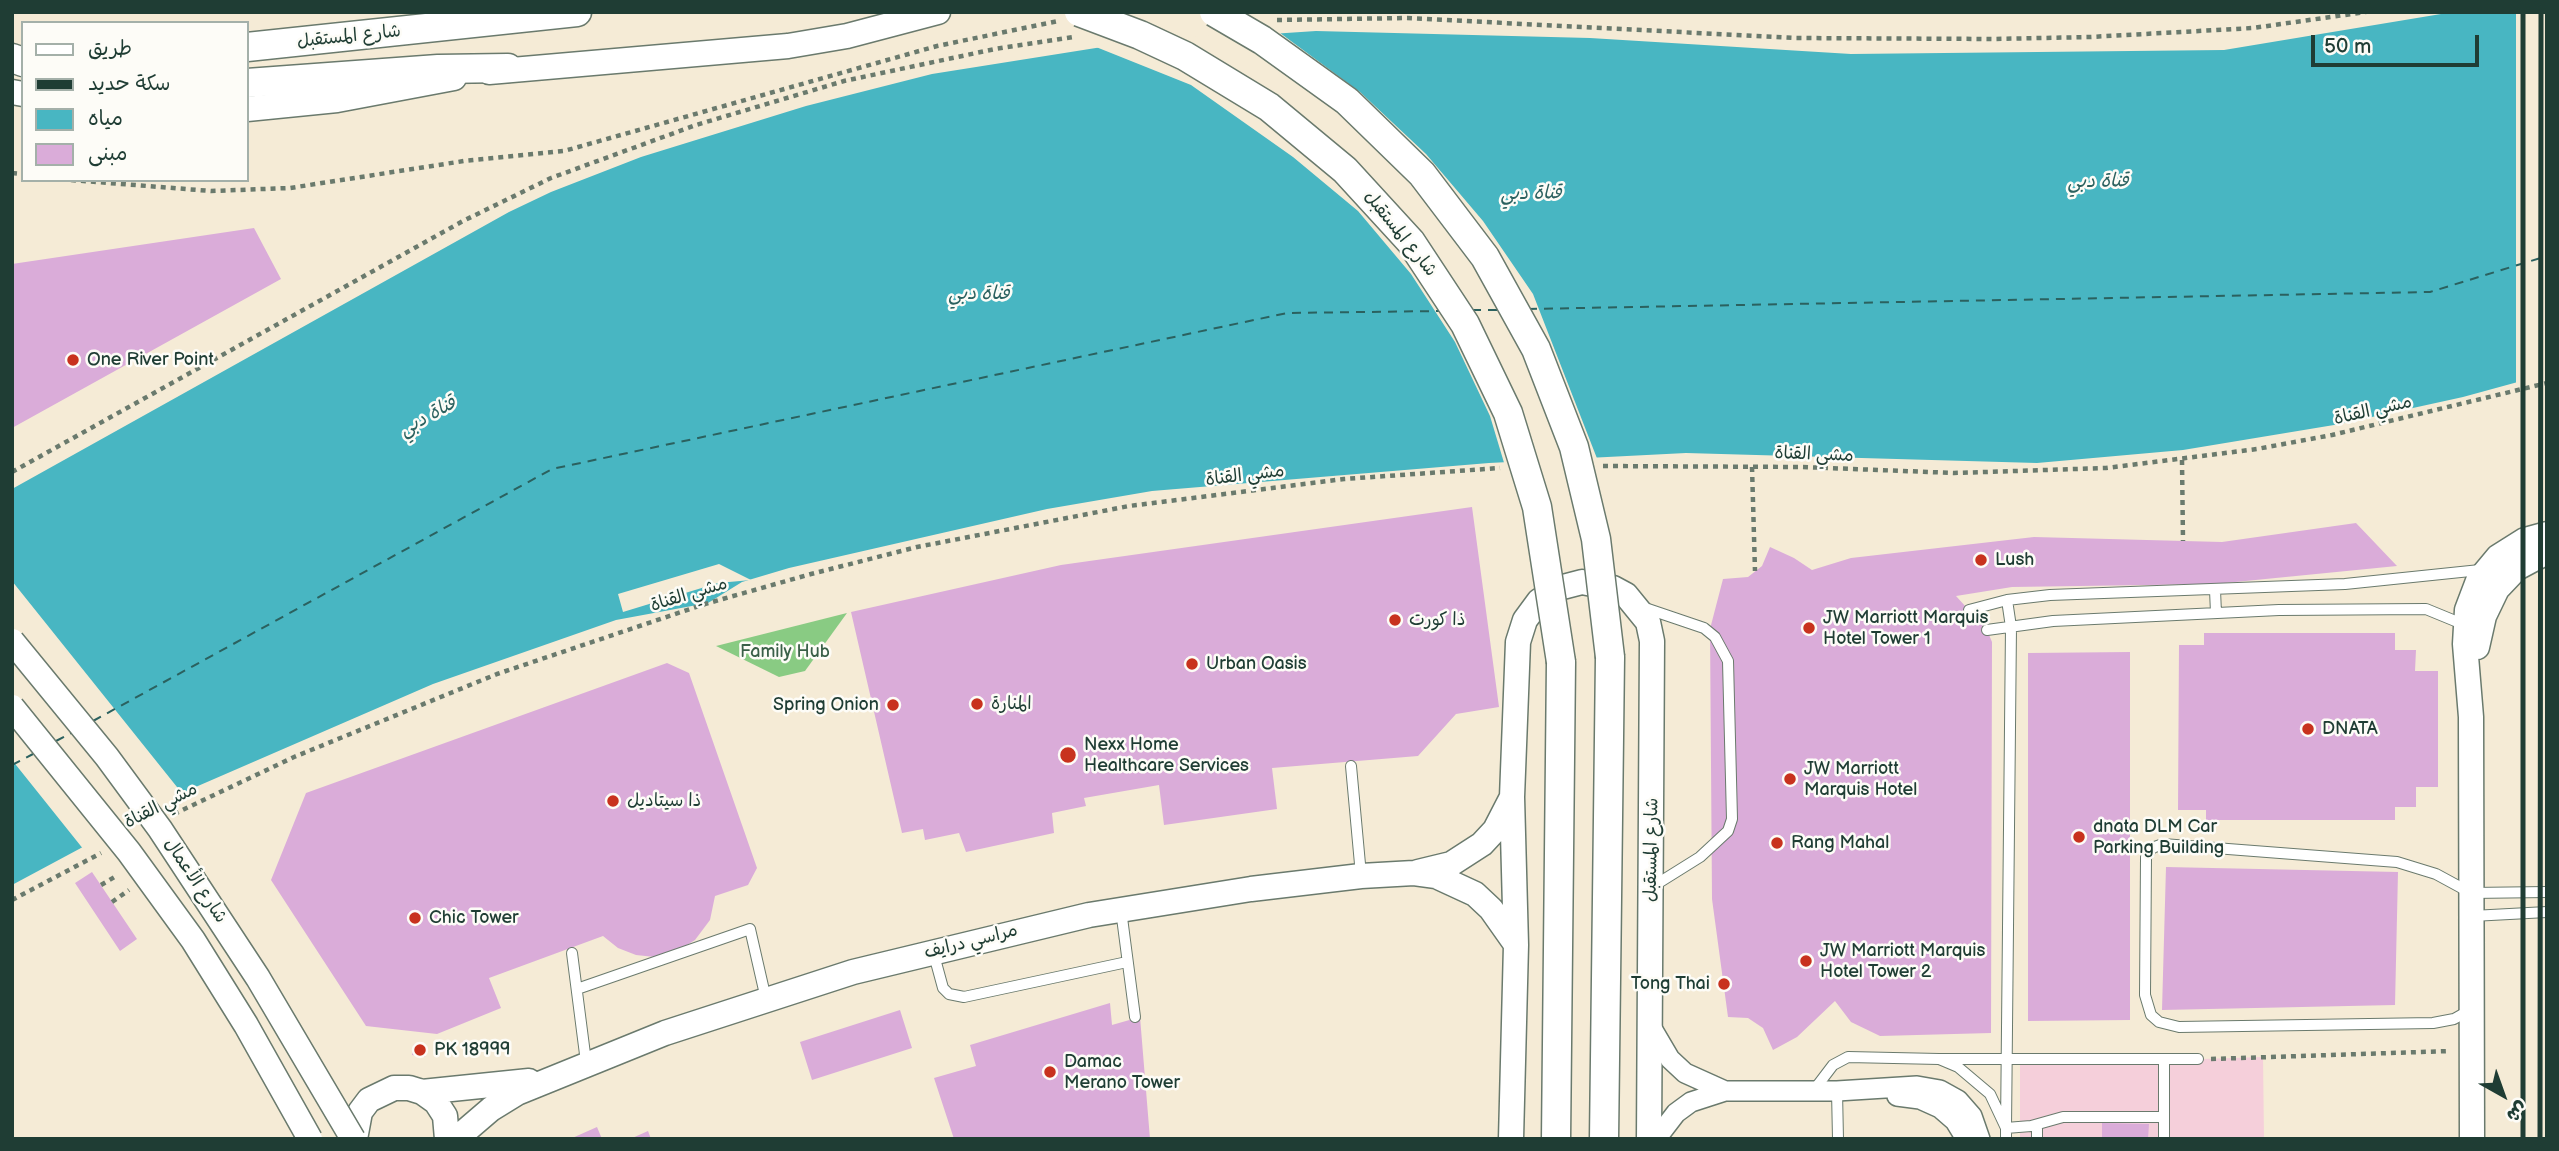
<!DOCTYPE html>
<html>
<head>
<meta charset="utf-8">
<style>
  body { margin:0 }
  #map { position:relative; width:2559px; height:1151px; overflow:hidden; background:#f5ebd6; font-family:"Balsamiq Sans","Playpen Sans Arabic",sans-serif }
  canvas { display:block }
  .frame { position:absolute; inset:0; border:14px solid #1f3d34; pointer-events:none }
  .legend { position:absolute; left:21px; top:21px; width:228px; height:161px; box-sizing:border-box; background:#fdfcf7; border:2px solid #a4b0a9; margin:0; padding:9px 12px; list-style:none; font-size:21px; color:#1f3d34 }
  .legend li { display:flex; align-items:center; gap:14px; height:35px }
  .legend b { width:35px; border:2px solid #a4b0a9 }
  .north { position:absolute; left:2468px; top:1060px; width:70px; height:70px; -webkit-text-stroke:5px #fdfcf7; paint-order:stroke; rotate:140deg; font-size:19px; font-weight:700; line-height:28px; text-align:center; color:#1f3d34 }
  .north::after { content:''; display:block; margin:auto; width:24px; height:32px; background:#1f3d34; clip-path:polygon(50% 0,100% 100%,50% 72%,0 100%) }
  .scale { position:absolute; left:2311px; top:35px; width:168px; height:32px; box-sizing:border-box; border:4px solid #1f3d34; border-top:0; padding-left:9px; font-size:21px; line-height:24px; white-space:nowrap; color:#1f3d34; -webkit-text-stroke:5px #fdfcf7; paint-order:stroke }
</style>
</head>
<body>
<div id="map">
<canvas width="2559" height="1151"></canvas>
<div class="frame"></div>
<ul class="legend">
<li><b style="height:9px;background:#fff"></b>طريق</li>
<li><b style="height:9px;background:#1f3d34"></b>سكة حديد</li>
<li><b style="height:19px;background:#48b6c2"></b>مياه</li>
<li><b style="height:19px;background:#daacd9"></b>مبنى</li>
</ul>
<div class="north">ش</div>
<div class="scale">50 m</div>
</div>
<script>
const g = document.querySelector('canvas').getContext('2d');
g.lineJoin = 'round';
function paint(path, color) {
  g.fillStyle = color;
  g.fill(path, 'evenodd');
}
function shape(rows) {
  const path = new Path2D();
  for (const r of rows) {
    path.moveTo(r[0], r[1]);
    for (let i = 2; i < r.length; i += 2) path.lineTo(r[i], r[i + 1]);
  }
  return path;
}
function trace(path, color, width, dash) {
  g.strokeStyle = color;
  g.lineWidth = width;
  g.lineCap = dash ? 'butt' : 'round';
  g.setLineDash(dash || []);
  g.stroke(path);
}
function write(font, color, halo, rows, align = 'center') {
  g.font = font + ' "Balsamiq Sans","Playpen Sans Arabic",sans-serif';
  g.lineWidth = 5;
  g.setLineDash([]);
  g.textBaseline = 'middle';
  g.strokeStyle = halo;
  g.fillStyle = color;
  for (const [text, x, y, turn = 0] of rows) {
    g.save();
    g.translate(x, y);
    g.rotate((+turn || 0) * Math.PI / 180);
    g.textAlign = isNaN(turn) ? turn : align;
    if (halo) g.strokeText(text, 0, 0);
    g.fillText(text, 0, 0);
    g.restore();
  }
}
paint(shape([
  [2263,1057,2264,1139,2020,1139,2020,1065]
]), '#f5cfda');
paint(shape([
  [847,613,805,671,779,677,716,646]
]), '#89cb83');
paint(shape([
  [2453,12,2547,12,2547,374,2463,397,2340,424,2183,450,2037,463,1686,453,1489,463,1152,491,1047,509,789,568,742,582,708,603,616,620,433,684,191,789,12,885,12,489,509,212,551,192,641,157,806,106,932,74,1121,44,1316,31,1590,38,1851,54,2224,50]
]), '#48b6c2');
paint(shape([
  [2516,12,2547,12,2547,378,2516,386],
  [1276,30,1360,92,1426,154,1483,221,1533,294,1598,461,1505,466,1490,416,1455,342,1411,274,1358,211,1293,157,1191,85,1091,45],
  [719,564,751,580,718,583,623,612,618,594],
  [12,581,185,797,84,850,12,760]
]), '#f5ebd6');
trace(shape([
  [1528,309,2430,292,2547,256],
  [1472,310,1498,310],
  [93,721,552,469,1287,313,1442,311],
  [56,741,73,732],
  [12,765,33,754]
]), '#2b615f', 2, [9, 7]);
paint(shape([
  [254,228,281,279,12,428,12,264],
  [1472,507,1499,707,1456,714,1418,756,1272,768,1277,809,1164,825,1159,785,1084,798,1086,806,1052,813,1054,833,966,852,959,833,925,840,923,829,902,833,851,612,1061,565],
  [2356,523,2397,566,2215,584,2012,587,1956,596,1987,630,1992,642,1991,1033,1880,1036,1851,1022,1835,1001,1797,1037,1773,1050,1763,1028,1748,1018,1728,1017,1712,899,1710,629,1723,579,1748,577,1762,566,1770,547,1794,558,1812,570,1851,558,2034,537,2222,542],
  [2204,633,2395,633,2395,650,2416,650,2415,671,2438,671,2438,787,2416,787,2416,807,2395,807,2395,820,2206,820,2206,810,2178,810,2179,645,2204,645],
  [2130,652,2130,1020,2028,1021,2028,653],
  [667,663,689,673,757,868,748,885,715,896,710,920,695,940,674,953,655,957,636,955,618,948,603,936,489,978,501,1008,437,1034,366,1026,271,880,306,793],
  [2166,867,2398,872,2395,1005,2162,1010],
  [92,872,137,939,120,951,75,883],
  [1110,1003,1112,1025,1140,1017,1150,1139,954,1139,934,1078,976,1066,970,1045],
  [900,1010,912,1048,812,1080,800,1042],
  [414,1044,427,1046,425,1057,412,1055],
  [2102,1123,2149,1124,2148,1139,2102,1139],
  [597,1127,602,1139,570,1139],
  [648,1131,651,1139,630,1139]
]), '#daacd9');
const service = shape([
  [2215,590,2216,613],
  [2007,600,2011,627,2006,1128,2031,1126,2063,1117,2164,1117],
  [1645,608,1704,628,1715,637,1728,661,1732,819,1728,831,1700,857,1652,887],
  [1969,610,2007,600,2050,595,2345,584,2480,570],
  [1987,630,2053,621,2279,610,2426,609,2465,625],
  [1351,766,1361,875],
  [1121,910,1135,1017],
  [2472,916,2547,912],
  [572,953,586,1062],
  [934,955,943,988,949,994,964,997,1127,962],
  [577,989,750,929,766,999],
  [2470,1010,2454,1019,2433,1023,2179,1027,2159,1022,2151,1015,2145,995,2146,857,2152,848,2163,844,2397,862,2436,874,2471,893,2547,892],
  [1939,1059,2198,1059],
  [1814,1090,1833,1065,1848,1057,1939,1059,1958,1067,1990,1094,2006,1128,2006,1139],
  [1837,1091,1838,1139],
  [2037,1139,2037,1125],
  [2164,1139,2164,1059]
]);
const minor = shape([
  [1650,1025,1670,1059,1685,1073,1725,1091],
  [1897,1096,1920,1099,1940,1108,1955,1121,1966,1139],
  [1656,1139,1676,1113,1691,1102,1725,1091,1837,1091,1917,1086,1940,1090,1958,1100,1972,1116,1980,1139]
]);
const tertiary = shape([
  [489,72,788,46,847,36,938,12],
  [12,92,23,94],
  [247,109,337,100,454,78],
  [2477,647,2484,616,2497,589,2517,568,2547,552],
  [1418,872,1451,864,1482,844,1495,830,1511,799],
  [422,1092,529,1081],
  [355,1139,360,1112,369,1100,394,1088,409,1088,422,1092,436,1102,445,1116,447,1139],
  [456,1139,491,1109,517,1093,665,1033,853,972,1089,915,1251,889,1361,876,1414,873,1436,876,1475,894,1491,909,1515,943],
  [1511,1139,1516,945,1512,797,1518,642,1525,620,1539,601,1559,588,1582,582,1613,588,1626,595,1648,622,1652,641,1649,1139],
  [2472,1139,2471,717,2465,644,2467,610,2478,581,2498,557,2525,540,2547,534]
]);
const secondary = shape([
  [247,47,577,12],
  [12,58,23,62],
  [247,83,438,69,508,68],
  [1556,1139,1561,662],
  [1604,1139,1610,657]
]);
trace(service, '#6a7a6d', 12);
trace(minor, '#6a7a6d', 22);
trace(tertiary, '#6a7a6d', 27);
trace(secondary, '#6a7a6d', 31);
trace(shape([
  [1277,20,1407,18,1796,38,1992,39,2090,37,2253,28,2366,12],
  [12,173,23,174],
  [71,180,211,191,290,188,464,161,564,151,937,46,1058,21],
  [2182,460,2183,541],
  [1603,466,1803,467,1954,473,2106,468,2257,449,2332,435,2547,383],
  [1752,467,1755,571],
  [12,472,463,221,551,178,696,125,844,81,995,49,1073,37],
  [174,814,294,757,497,674,705,604,811,574,917,547,1129,506,1344,479,1500,468],
  [101,885,118,875],
  [12,900,101,853],
  [112,902,129,890],
  [2211,1059,2450,1051]
]), '#6a7a6d', 4.5, [5, 5]);
trace(service, '#fff', 10);
trace(minor, '#fff', 19);
trace(tertiary, '#fff', 24);
trace(secondary, '#fff', 28);
trace(shape([
  [2523,1139,2523,12],
  [2540,1139,2541,12]
]), '#1f3d34', 5);
const tertiaryBridge = shape([
  [12,641,107,757,160,829,258,978,353,1139],
  [12,707,129,852,193,940,246,1025,310,1139]
]);
const secondaryBridge = shape([
  [1079,12,1140,35,1185,56,1269,107,1345,170,1411,242,1465,324,1508,413,1537,507,1561,662],
  [1214,12,1262,40,1347,101,1422,174,1485,257,1536,349,1574,447,1596,539,1610,657]
]);
trace(tertiaryBridge, '#6a7a6d', 27, []);
trace(secondaryBridge, '#6a7a6d', 31, []);
trace(tertiaryBridge, '#fff', 24);
trace(secondaryBridge, '#fff', 28);
for (const [x, y, r, color] of [
  [73,360,7,"#c8321e"],
  [1981,560,7,"#c8321e"],
  [1395,620,7,"#c8321e"],
  [1809,628,7,"#c8321e"],
  [1192,664,7,"#c8321e"],
  [977,704,7,"#c8321e"],
  [893,705,7,"#c8321e"],
  [2308,729,7,"#c8321e"],
  [1068,755,9,"#c8321e"],
  [1790,779,7,"#c8321e"],
  [613,801,7,"#c8321e"],
  [2079,837,7,"#c8321e"],
  [1777,843,7,"#c8321e"],
  [415,918,7,"#c8321e"],
  [1806,961,7,"#c8321e"],
  [1724,984,7,"#c8321e"],
  [420,1050,7,"#c8321e"],
  [1050,1072,7,"#c8321e"]
]) {
  const dot = new Path2D();
  dot.arc(x, y, r, 0, 2 * Math.PI);
  g.fillStyle = color;
  g.fill(dot);
  trace(dot, '#fdfcf7', 2.5);
}
write('18px', '#1f3d34', '#fdfcf7', [
  ["شارع المستقبل",349,37,-6],
  ["شارع المستقبل",1400,234,51],
  ["مشي القناة",2373,411,-13],
  ["مشي القناة",1814,455,2],
  ["مشي القناة",1245,476,-7],
  ["مشي القناة",689,595,-17],
  ["مشي القناة",161,806,-27],
  ["شارع المستقبل",1652,850,-89],
  ["شارع الأعمال",195,881,56],
  ["مراسي درايف",971,942,-14]
]);
write('18px', '#1f3d34', '#fdfcf7', [
  ["One River Point",87,360],
  ["Lush",1995,560],
  ["JW Marriott Marquis",1823,618],
  ["Hotel Tower 1",1823,639],
  ["ذا كورت",1409,620],
  ["Urban Oasis",1206,664],
  ["المنارة",991,704],
  ["Spring Onion",879,705,"right"],
  ["DNATA",2322,729],
  ["Nexx Home",1084,745],
  ["Healthcare Services",1084,766],
  ["JW Marriott",1804,769],
  ["Marquis Hotel",1804,790],
  ["ذا سيتاديل",627,801],
  ["dnata DLM Car",2093,827],
  ["Parking Building",2093,848],
  ["Rang Mahal",1791,843],
  ["Chic Tower",429,918],
  ["JW Marriott Marquis",1820,951],
  ["Hotel Tower 2",1820,972],
  ["Tong Thai",1710,984,"right"],
  ["PK 18999",434,1050],
  ["Damac",1064,1062],
  ["Merano Tower",1064,1083]
], 'left');
write('18px', '#3a6048', '#fdfcf7', [
  ["Family Hub",785,652]
]);
write('italic 19px', '#2b615f', '#fdfcf7', [
  ["قناة دبي",2098,182,-1],
  ["قناة دبي",1531,194,-1],
  ["قناة دبي",979,294],
  ["قناة دبي",428,417,-29]
]);
</script>
</body>
</html>
